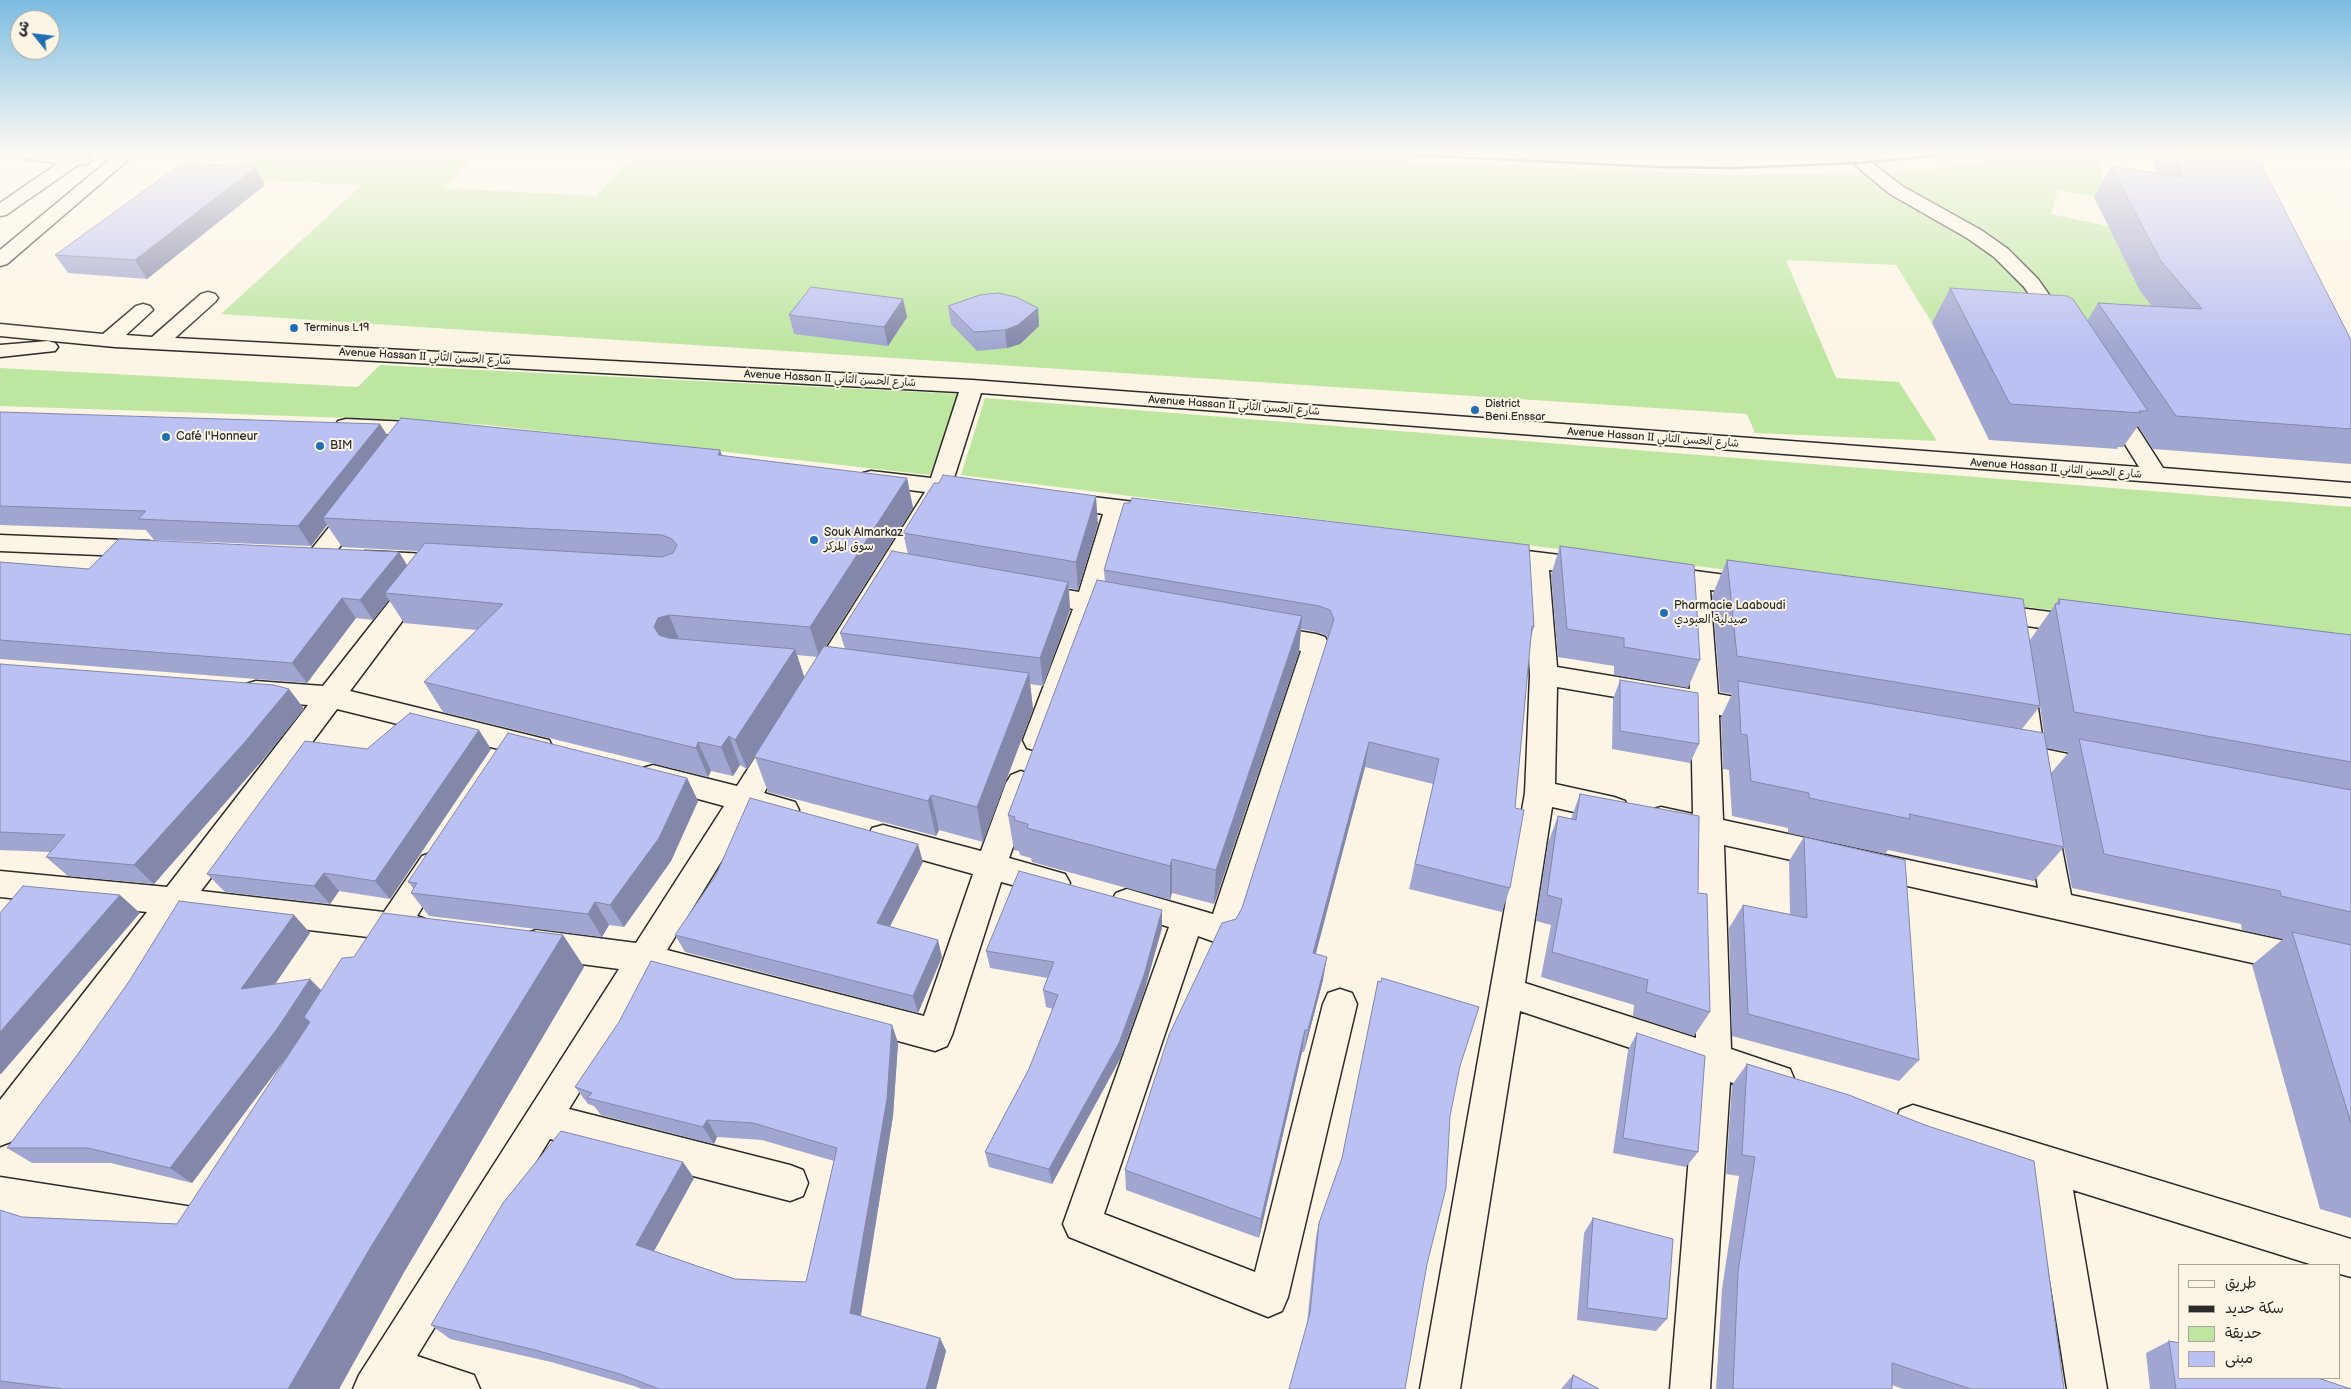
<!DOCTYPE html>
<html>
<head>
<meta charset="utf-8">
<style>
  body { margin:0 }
  #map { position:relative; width:2351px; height:1389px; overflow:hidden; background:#fcf5e5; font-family:"Balsamiq Sans","Playpen Sans Arabic",sans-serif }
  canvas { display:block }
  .legend { position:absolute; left:2178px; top:1264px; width:162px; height:115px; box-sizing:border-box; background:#fcf5e5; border:1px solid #a8a49b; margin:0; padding:6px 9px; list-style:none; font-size:15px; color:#2b2b2b }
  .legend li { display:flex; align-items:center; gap:10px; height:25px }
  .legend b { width:25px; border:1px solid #a8a49b }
  .north { position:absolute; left:10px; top:10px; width:50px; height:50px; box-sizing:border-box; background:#fcf5e5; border:1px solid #a8a49b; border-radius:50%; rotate:299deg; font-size:14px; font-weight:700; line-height:20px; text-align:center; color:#2b2b2b }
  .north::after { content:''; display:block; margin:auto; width:18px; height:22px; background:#1f6fb2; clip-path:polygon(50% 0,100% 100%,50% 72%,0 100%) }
</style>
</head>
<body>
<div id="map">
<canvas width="2351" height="1389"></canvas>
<ul class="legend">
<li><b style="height:6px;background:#fcf5e5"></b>طريق</li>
<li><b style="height:6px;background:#2b2b2b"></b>سكة حديد</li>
<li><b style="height:14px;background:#bde6a1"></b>حديقة</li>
<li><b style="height:14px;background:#bbc1f2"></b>مبنى</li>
</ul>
<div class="north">ش</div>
</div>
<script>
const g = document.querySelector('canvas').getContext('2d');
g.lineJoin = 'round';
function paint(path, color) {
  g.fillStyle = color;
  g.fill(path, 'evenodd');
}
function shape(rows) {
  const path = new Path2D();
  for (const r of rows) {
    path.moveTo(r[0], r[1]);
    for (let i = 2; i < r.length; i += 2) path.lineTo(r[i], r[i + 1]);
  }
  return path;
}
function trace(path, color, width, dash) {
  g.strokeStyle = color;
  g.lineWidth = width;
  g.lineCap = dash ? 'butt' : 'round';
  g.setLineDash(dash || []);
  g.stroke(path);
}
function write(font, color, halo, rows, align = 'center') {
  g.font = font + ' "Balsamiq Sans","Playpen Sans Arabic",sans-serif';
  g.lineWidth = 4;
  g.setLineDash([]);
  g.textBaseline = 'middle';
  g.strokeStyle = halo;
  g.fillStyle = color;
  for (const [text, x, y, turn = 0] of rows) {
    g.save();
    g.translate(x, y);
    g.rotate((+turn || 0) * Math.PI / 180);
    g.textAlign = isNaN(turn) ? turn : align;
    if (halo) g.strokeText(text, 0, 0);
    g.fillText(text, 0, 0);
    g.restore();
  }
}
paint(shape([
  [245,154,476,154,444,188,596,196,634,154,1241,154,1734,175,1917,171,2028,154,2101,154,2103,198,2058,190,2051,214,2108,226,2180,341,1932,323,1896,265,1786,260,1836,378,1899,382,1937,441,1755,433,1747,414,221,314,362,185,222,178],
  [380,365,959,394,930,475,488,425,408,420,0,406,0,368,358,387],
  [985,398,2351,507,2351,647,961,475]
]), '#bde6a1');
const minor = shape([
  [19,154,90,154,88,157,91,160,88,164,78,165,6,215,0,216,0,203,58,163,27,159,21,158,19,154],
  [116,154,135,154,7,264,0,266,0,250,116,154],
  [1842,154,1861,154,1902,186,1981,230,2008,249,2038,279,2071,326,2068,330,2061,332,2054,330,2024,287,1994,257,1967,238,1890,194,1842,154],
  [208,292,215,294,218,298,215,302,175,338,972,380,2139,467,2100,404,2103,399,2111,397,2119,399,2163,468,2351,483,2351,497,981,393,953,481,978,485,982,490,978,495,970,497,947,495,830,688,820,691,810,688,806,681,925,492,871,485,863,483,859,478,863,473,871,471,931,478,959,392,115,347,0,336,0,324,103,334,136,306,143,304,150,306,153,310,126,335,152,337,201,294,208,292],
  [48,341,55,343,58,347,55,351,0,357,0,345,48,341],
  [346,419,431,423,439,425,442,430,439,435,431,437,338,431,335,426,338,421,346,419],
  [1060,493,1159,505,1167,508,1171,513,1167,518,1159,521,1126,517,1104,596,1135,603,1139,609,1135,615,1126,618,1098,613,1051,740,1047,748,1037,751,1027,748,1023,740,1073,609,1024,599,1020,593,1024,587,1033,584,1079,592,1103,514,1052,506,1048,501,1052,496,1060,493],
  [358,498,366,501,370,506,366,511,328,563,319,565,310,563,307,557,310,551,350,501,358,498],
  [0,535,149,541,158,543,161,549,158,555,149,557,0,551,0,535],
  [1494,547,1593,559,1602,561,1606,567,1602,573,1593,575,1549,570,1557,667,1690,689,1684,587,1649,581,1645,575,1649,569,1658,566,1763,580,1767,586,1763,592,1754,595,1710,590,1718,694,1764,702,1774,705,1778,712,1774,719,1764,722,1719,715,1723,820,2038,888,2028,828,2032,819,2043,816,2054,819,2058,828,2071,895,2351,955,2351,985,1724,845,1731,1049,1790,1069,1795,1081,1790,1093,1778,1098,1730,1082,1710,1389,1670,1389,1696,1070,1520,1011,1460,1389,1420,1389,1525,793,1530,675,1524,567,1485,561,1482,555,1485,549,1494,547],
  [1557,687,1691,710,1693,814,1661,807,1650,810,1646,819,1650,828,1693,838,1696,1038,1525,983,1552,807,1614,821,1625,817,1629,809,1625,801,1614,797,1555,784,1557,687],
  [366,551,448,555,457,557,460,563,457,569,448,571,366,567,357,565,354,559,357,553,366,551],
  [420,571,429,574,433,580,350,691,549,740,553,748,549,756,539,759,337,709,201,891,384,912,422,856,433,852,444,856,448,865,417,916,425,919,430,929,425,939,414,943,400,941,394,950,383,954,372,950,367,940,368,937,182,915,13,1141,0,1146,0,1100,147,912,0,897,0,871,167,887,308,705,256,701,246,698,242,691,246,684,256,681,323,686,411,574,420,571],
  [1988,604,2082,616,2091,618,2095,625,2091,632,2082,634,1979,619,1975,613,1979,607,1988,604],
  [1262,625,1316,634,1325,637,1329,644,1239,931,1234,941,1223,945,1198,936,1104,1214,1255,1272,1323,1004,1328,993,1340,989,1352,993,1357,1004,1288,1297,1282,1311,1268,1317,1069,1237,1063,1224,1169,927,1116,911,1111,902,1116,893,1127,889,1213,914,1301,651,1253,641,1249,634,1253,627,1262,625],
  [2021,677,2031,680,2035,687,2044,749,2106,762,2110,770,2106,778,2096,781,2044,772,2042,776,2032,779,2022,776,2017,767,2003,763,1999,755,2003,747,2015,744,2007,687,2011,680,2021,677],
  [780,731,790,734,794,742,764,793,795,802,799,810,795,818,784,822,751,813,667,950,924,1016,973,874,872,846,868,837,872,828,883,825,981,851,1006,783,1011,775,1021,771,1031,775,1036,783,1009,858,1065,874,1070,883,1065,892,1054,896,1001,882,952,1035,947,1046,935,1051,652,974,569,1109,790,1165,803,1170,808,1183,803,1196,790,1201,550,1139,417,1356,474,1375,480,1389,353,1389,359,1375,619,969,536,958,525,954,520,944,525,934,536,930,636,943,724,806,643,784,638,776,643,768,653,765,737,786,770,734,780,731],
  [1913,1105,2351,1239,2351,1277,2340,1274,2340,1265,2313,1265,2073,1190,2107,1389,2067,1389,2034,1177,1900,1134,1895,1122,1900,1110,1913,1105],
  [0,1177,193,1207,195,1204,208,1198,221,1204,227,1217,215,1240,202,1246,0,1215,0,1177]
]);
trace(minor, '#2b2b2b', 3);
paint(minor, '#fcf5e5');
trace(shape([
  [1393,154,1658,167,1732,168,1860,163,1953,154]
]), '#2b2b2b', 2.5);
paint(shape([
  [2151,154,2256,154,2351,340,2351,464,2153,449,2138,426,2123,447,2118,447,2117,449,1989,440,1932,323,1950,288,2087,321,2098,303,2152,306,2140,291,2094,197,2111,166,2156,173],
  [265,185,147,279,68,273,55,255],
  [903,299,907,317,888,346,794,334,789,315],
  [948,306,1038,308,1039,326,1020,344,1007,348,977,351,951,324],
  [0,412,387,436,720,450,722,456,907,478,913,508,826,646,845,649,840,633,908,554,903,533,1098,524,1078,590,1069,588,1070,610,1043,686,1030,684,1033,709,983,842,939,830,936,836,768,792,755,757,747,769,740,765,733,776,711,771,708,777,443,712,424,682,477,630,404,623,389,600,373,620,356,618,307,683,0,659,0,562,89,569,399,552,407,565,418,551,342,547,327,525,311,546,154,540,146,530,0,525],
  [797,655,818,657,804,678],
  [1560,546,1700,660,1688,688,1614,675,1614,666,1558,657,1551,575],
  [1727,560,2030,640,2059,599,2351,635,2351,1218,2320,1209,2252,965,2283,939,2242,930,2241,924,2072,888,2064,847,2034,881,1888,850,1885,854,1788,833,1788,828,1732,816,1729,770,1723,769,1721,717,1732,694,1720,692,1712,596],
  [2040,706,2044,733,2022,729],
  [2047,748,2069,752,2051,773],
  [1104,570,1534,627,1531,637,1515,808,1510,888,1502,912,1409,889,1433,784,1365,767,1315,954,1323,980,1304,1052,1302,1052,1259,1238,1126,1190,1125,1170,1236,919,1242,908,1328,639,1327,636,1316,632,1301,629,1299,652,1214,904,1172,893,1170,900,1032,862,1031,858,1020,855,1019,851,1014,850,1008,815,1105,581],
  [0,664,289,689,304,709,260,763,154,884,68,876,46,857,50,852,0,850],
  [1620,680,1699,744,1690,763,1612,749,1613,699],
  [367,749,491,749,390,899,339,891,330,904,225,892,207,874],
  [687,778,698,801,671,861,624,927,609,925,602,937,429,916,411,893,414,889,408,882],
  [1580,794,1698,893,1710,1012,1694,1036,1633,1016,1634,1005,1541,977,1551,925,1536,921,1548,843,1558,816,1571,819],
  [1804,837,1919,1060,1899,1081,1732,1036,1729,928,1743,905,1790,914,1789,861],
  [923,862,890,926,942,957,918,1013,685,952,675,935],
  [294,915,310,933,275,984,321,990,563,935,584,967,403,1274,339,1389,0,1389,0,1210,22,1217,177,1224,293,1049,192,1183,111,1163,32,1163,7,1148],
  [1162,928,1144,992,1120,1059,1052,1184,989,1167,985,1152,1029,1069,1053,1009,1046,1007,1043,990,1048,978,990,968,986,951],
  [1378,981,1479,1007,1307,1323,1316,1237,1319,1223,1341,1163],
  [892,1025,898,1043,893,1116,861,1316,940,1338,946,1351,936,1389,642,1389,634,1386,551,1362,450,1339,431,1325,694,1178,654,1251,735,1279,806,1282,834,1161,762,1140,717,1137,714,1144,601,1115,594,1106,588,1104,575,1087],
  [1637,1033,1698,1152,1686,1167,1613,1153,1628,1050],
  [1747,1064,2064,1389,1903,1389,1892,1385,1892,1389,1716,1389,1722,1289,1739,1176,1726,1174,1732,1085],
  [1593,1218,1667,1319,1656,1331,1577,1320,1584,1233],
  [2169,1341,2351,1389,2150,1389,2146,1353],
  [1573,1375,1599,1389,1561,1389]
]), '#a1a6d0');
paint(shape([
  [256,167,265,185,147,279,135,260],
  [903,299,907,317,888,346,884,327],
  [1038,308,1039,326,1020,344,1007,348,1005,330],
  [380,424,392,443,323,518,327,525,311,546,298,526],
  [720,450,730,479,718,455],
  [907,478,913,508,819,657,810,627],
  [1096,496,1098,524,1078,590,1076,562],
  [399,552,411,572,385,593,389,600,373,620,360,600],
  [1068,582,1070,610,1043,686,1040,658],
  [342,598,356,618,307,683,292,663],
  [669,615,681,644,666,657,654,627,658,618],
  [1302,616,1299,652,1214,904,1216,870],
  [795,649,805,679,747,769,735,740],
  [1029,673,1033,709,983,842,977,807],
  [289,689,304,709,260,763,154,884,134,865],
  [479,730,491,749,390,899,375,881],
  [729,736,740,765,733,776,721,747],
  [698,742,711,771,708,777,696,748],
  [1369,742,1365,767,1310,976,1313,953],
  [687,778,698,801,671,861,624,927,610,905],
  [931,795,939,830,936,836,928,801],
  [918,844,923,862,883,940,877,923],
  [1172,859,1172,893,1170,900,1170,866],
  [324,873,339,891,330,904,314,886],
  [120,895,140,913,1,1074,0,1074,0,1032],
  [595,902,609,925,602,937,588,914],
  [1162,910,1162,928,1144,992,1120,1059,1052,1184,1049,1169],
  [294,915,310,933,260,1006,241,989],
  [563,935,584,967,403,1274,339,1389,288,1389,369,1250],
  [938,940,942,957,918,1013,913,996],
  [1327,957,1323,980,1304,1052,1308,1030],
  [310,979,327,996,304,1017,310,1023,295,1046,192,1183,170,1168],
  [892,1025,898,1043,893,1116,859,1326,850,1313],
  [1305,1030,1302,1052,1259,1238,1261,1219],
  [707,1120,717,1137,714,1144,703,1127],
  [683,1162,694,1178,649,1260,636,1245],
  [940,1338,946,1351,936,1389,926,1389]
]), '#8387a9');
const building = shape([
  [2176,154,2256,154,2351,340,2351,429,2176,416,2098,303,2202,309,2160,260,2111,166,2182,177,2176,154],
  [183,163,256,167,135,260,55,255,183,163],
  [811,287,903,299,884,327,789,315,811,287],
  [1950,288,2067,296,2073,299,2148,411,2139,411,2141,413,2010,404,1950,288],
  [998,293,1016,297,1038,308,1018,325,1005,330,974,332,948,306,980,295,998,293],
  [0,412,380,424,298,526,138,519,146,511,0,506,0,412],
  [401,418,720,450,718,455,907,478,810,627,669,615,658,618,654,627,659,635,668,638,795,649,735,740,729,736,721,747,698,742,696,748,424,682,503,604,385,593,425,543,662,557,673,553,677,545,672,539,662,535,323,518,401,418],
  [943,475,1096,496,1076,562,903,533,934,483,939,483,943,475],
  [1132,498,1529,545,1534,627,1532,626,1515,808,1524,810,1510,888,1415,864,1439,759,1369,742,1313,953,1327,957,1308,1030,1305,1030,1261,1219,1125,1170,1169,1035,1222,923,1236,919,1242,908,1334,619,1330,610,1319,606,1104,570,1124,503,1130,503,1132,498],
  [119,539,399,552,360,600,342,598,292,663,0,640,0,562,89,569,119,539],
  [1560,546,1694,565,1700,660,1624,647,1624,638,1567,629,1560,546],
  [892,551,1068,582,1040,658,840,633,892,551],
  [1727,560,2023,599,2040,706,1737,656,1727,560],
  [1097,580,1302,616,1216,870,1172,859,1170,866,1027,828,1028,824,1014,820,1015,817,1008,815,1097,580],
  [2059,599,2351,635,2351,762,2074,712,2055,604,2060,604,2059,599],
  [824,646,1029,673,977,807,931,795,928,801,754,757,824,646],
  [0,664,274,685,289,689,244,743,134,865,46,857,65,835,0,832,0,664],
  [1620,680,1698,693,1699,744,1620,731,1620,680],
  [1738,681,2044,733,2064,847,1909,814,1910,819,1809,798,1809,793,1751,781,1747,735,1741,734,1738,681],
  [410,713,479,730,375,881,324,873,314,886,207,874,305,741,367,749,410,713],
  [508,733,687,778,659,838,610,905,595,902,588,914,411,893,417,883,408,882,508,733],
  [2079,739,2351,790,2351,912,2281,896,2280,891,2104,854,2079,739],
  [1580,794,1699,816,1698,893,1707,894,1710,1012,1646,992,1648,980,1552,952,1562,899,1547,895,1558,816,1576,820,1580,794],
  [750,798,918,844,877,923,938,940,913,996,675,935,716,875,750,798],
  [1804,837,1905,860,1919,1060,1748,1014,1743,905,1807,918,1804,837],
  [1019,871,1162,910,1144,975,1119,1043,1049,1169,985,1152,1029,1069,1058,995,1043,990,1054,962,986,951,1019,871],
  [23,886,120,895,0,1032,0,913,23,886],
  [179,901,294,915,241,989,310,979,277,1029,170,1168,88,1148,7,1148,78,1054,130,980,179,901],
  [383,913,563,935,369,1250,288,1389,63,1389,0,1381,0,1210,22,1217,177,1224,310,1022,304,1017,342,958,354,957,383,913],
  [2292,932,2351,945,2351,1123,2292,932],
  [651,961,892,1025,887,1099,850,1313,940,1338,926,1389,659,1389,620,1374,535,1350,431,1325,503,1203,561,1131,683,1162,636,1245,735,1279,806,1282,837,1148,753,1123,707,1120,703,1127,587,1098,592,1093,575,1087,619,1022,651,961],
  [1382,978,1479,1007,1460,1066,1450,1116,1446,1188,1427,1264,1405,1389,1289,1389,1310,1313,1319,1223,1342,1158,1378,981,1381,982,1382,978],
  [1637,1033,1705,1056,1698,1152,1623,1138,1637,1033],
  [1747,1064,1849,1095,1925,1125,2034,1161,2064,1389,1971,1389,1892,1363,1892,1389,1733,1389,1738,1272,1755,1157,1742,1155,1747,1064],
  [1593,1218,1673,1239,1667,1319,1587,1308,1593,1218],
  [2169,1341,2180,1343,2180,1378,2318,1378,2351,1389,2176,1389,2169,1341],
  [1573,1375,1599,1389,1571,1389,1573,1375]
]);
paint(building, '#bbc1f2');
trace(building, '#8387a9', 1);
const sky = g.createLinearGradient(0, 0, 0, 349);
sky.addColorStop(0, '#7cbce2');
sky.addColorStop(0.44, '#fefaf3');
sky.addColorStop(1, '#fefaf300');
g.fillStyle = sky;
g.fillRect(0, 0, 2351, 349);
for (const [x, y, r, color] of [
  [294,328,5,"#1f6fb2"],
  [1475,410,5,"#1f6fb2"],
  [166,437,5,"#1f6fb2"],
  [320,446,5,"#1f6fb2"],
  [814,540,5,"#1f6fb2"],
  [1664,613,5,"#1f6fb2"]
]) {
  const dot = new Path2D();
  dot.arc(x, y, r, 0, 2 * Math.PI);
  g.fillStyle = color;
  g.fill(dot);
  trace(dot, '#fcf5e5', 2);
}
write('11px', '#2b2b2b', '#fcf5e5', [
  ["Terminus L19",304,328],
  ["District",1485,404],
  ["Beni Enssar",1485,417]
], 'left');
write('11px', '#2b2b2b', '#fcf5e5', [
  ["Avenue Hassan II شارع الحسن الثاني",425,357,3],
  ["Avenue Hassan II شارع الحسن الثاني",830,379,3],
  ["Avenue Hassan II شارع الحسن الثاني",1234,406,4],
  ["Avenue Hassan II شارع الحسن الثاني",1653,438,4],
  ["Avenue Hassan II شارع الحسن الثاني",2056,469,4]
]);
write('12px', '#2b2b2b', '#fcf5e5', [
  ["Café l'Honneur",176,437],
  ["BIM",330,446],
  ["Souk Almarkaz",824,533],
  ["سوق المركز",824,547],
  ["Pharmacie Laaboudi",1674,606],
  ["صيدلية العبودي",1674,620]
], 'left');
</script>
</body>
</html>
